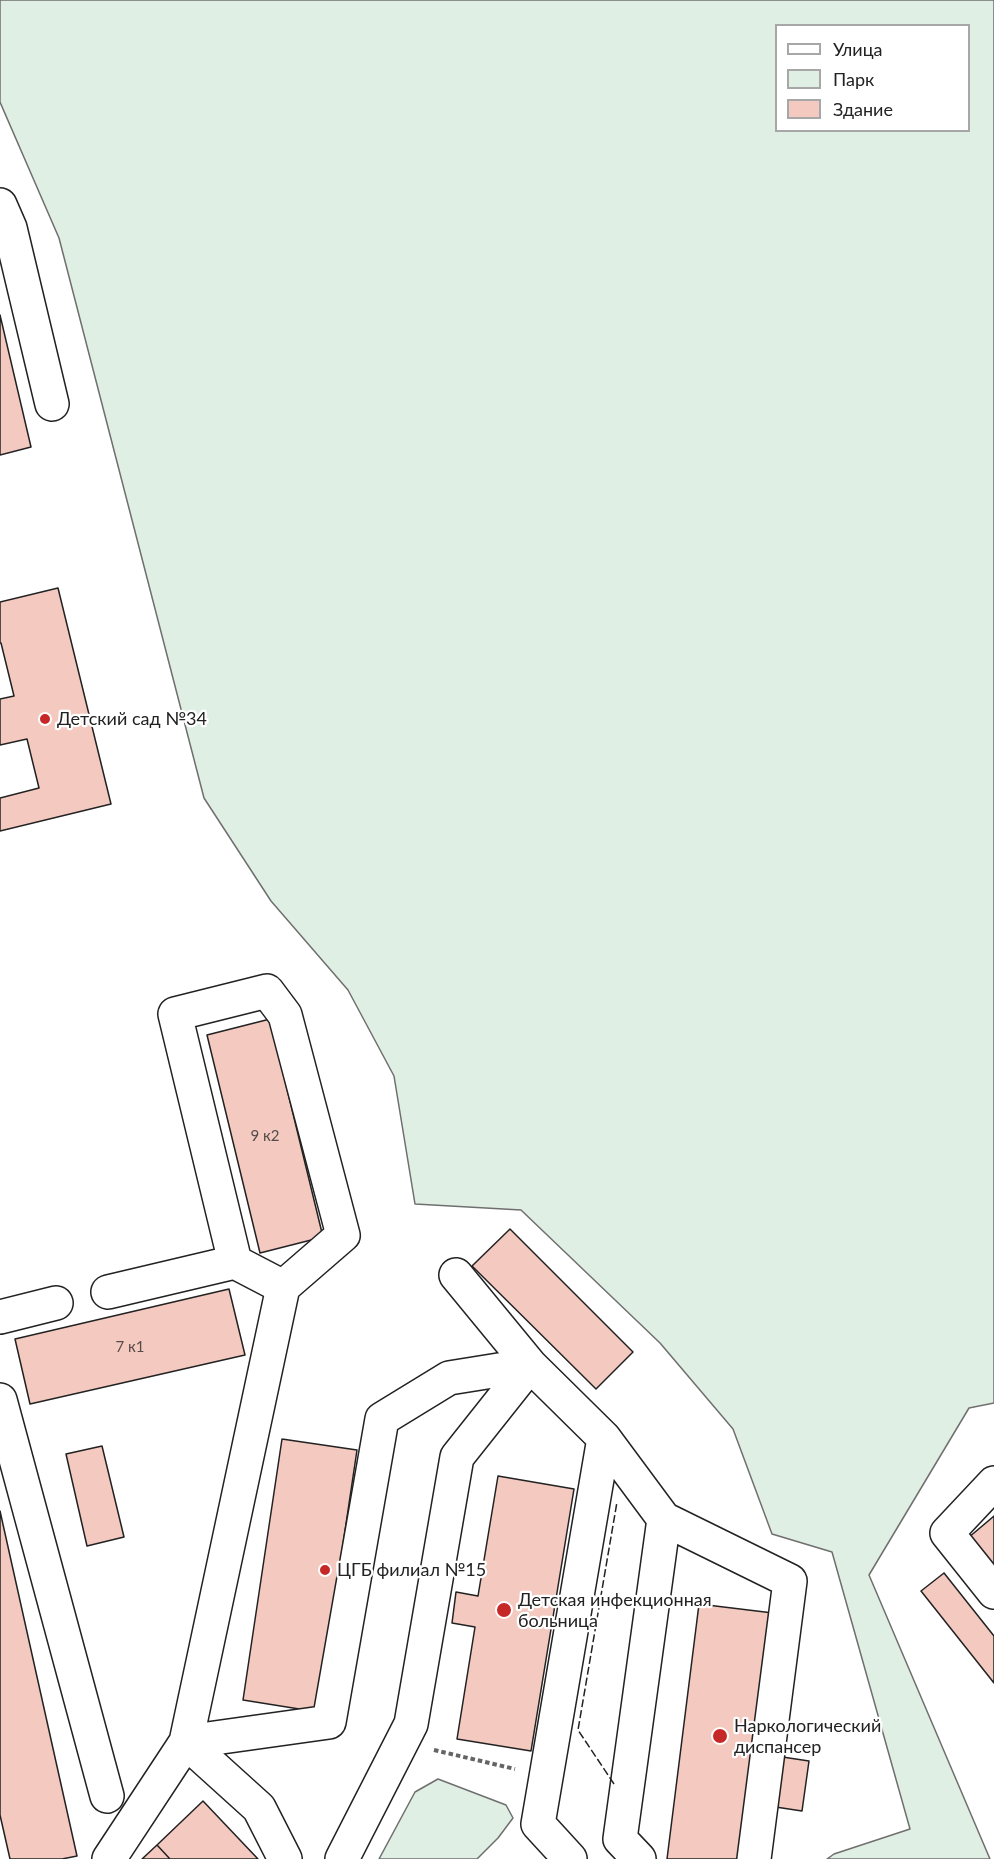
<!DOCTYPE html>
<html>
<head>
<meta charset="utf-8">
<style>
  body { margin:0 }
  #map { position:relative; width:994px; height:1859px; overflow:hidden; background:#fff; font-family:Lato,sans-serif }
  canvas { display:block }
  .legend { position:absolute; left:775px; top:24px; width:195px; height:108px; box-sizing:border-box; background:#fff; border:2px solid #a7a7a7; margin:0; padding:8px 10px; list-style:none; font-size:18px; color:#222 }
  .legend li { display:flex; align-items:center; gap:12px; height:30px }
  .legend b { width:30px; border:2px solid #a7a7a7 }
</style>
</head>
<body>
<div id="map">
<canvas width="994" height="1859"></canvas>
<ul class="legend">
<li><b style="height:8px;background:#fff"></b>Улица</li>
<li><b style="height:16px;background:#e0efe3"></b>Парк</li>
<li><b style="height:16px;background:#f3c9c0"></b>Здание</li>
</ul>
</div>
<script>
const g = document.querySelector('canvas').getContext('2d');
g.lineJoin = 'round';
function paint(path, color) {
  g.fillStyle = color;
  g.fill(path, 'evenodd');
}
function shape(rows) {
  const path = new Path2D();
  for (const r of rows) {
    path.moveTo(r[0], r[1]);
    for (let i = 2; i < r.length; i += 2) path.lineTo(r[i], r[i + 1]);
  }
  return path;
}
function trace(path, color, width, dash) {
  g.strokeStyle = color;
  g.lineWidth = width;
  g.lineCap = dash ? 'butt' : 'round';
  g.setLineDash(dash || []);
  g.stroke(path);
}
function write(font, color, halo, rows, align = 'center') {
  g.font = font + ' Lato,sans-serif';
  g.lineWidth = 4.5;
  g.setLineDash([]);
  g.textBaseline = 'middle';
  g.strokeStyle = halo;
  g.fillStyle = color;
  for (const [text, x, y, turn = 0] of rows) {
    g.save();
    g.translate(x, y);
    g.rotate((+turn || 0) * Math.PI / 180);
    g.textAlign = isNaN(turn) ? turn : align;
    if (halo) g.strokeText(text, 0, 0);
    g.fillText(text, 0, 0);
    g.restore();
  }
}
const green = shape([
  [0,0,994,0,994,1403,969,1408,869,1575,990,1859,827,1859,834,1854,910,1829,832,1552,772,1534,733,1429,660,1343,521,1210,415,1204,394,1076,348,990,271,901,204,798,59,238,0,102,0,0],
  [776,26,968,26,968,130,776,130,776,26],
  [438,1779,506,1805,513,1818,498,1838,477,1859,379,1859,415,1792,438,1779]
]);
paint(green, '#e0efe3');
trace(green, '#6f6f6f', 1.5);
const building = shape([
  [0,315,31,447,0,455,0,315],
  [58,588,111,804,0,831,0,798,39,788,27,739,0,745,0,699,14,696,1,643,0,643,0,602,58,588],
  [270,1019,323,1237,260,1253,207,1035,270,1019],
  [510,1229,633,1352,596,1389,472,1266,510,1229],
  [229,1289,245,1355,30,1404,15,1339,229,1289],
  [282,1439,357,1450,318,1712,243,1700,282,1439],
  [102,1446,124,1537,87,1546,66,1454,102,1446],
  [498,1476,574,1489,531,1751,457,1739,475,1627,452,1623,456,1592,478,1596,498,1476],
  [0,1511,77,1856,62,1859,10,1859,0,1815,0,1511],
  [994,1516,994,1570,968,1538,994,1516],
  [944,1573,994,1636,994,1683,921,1591,944,1573],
  [699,1604,773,1613,742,1859,667,1859,699,1604],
  [776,1756,809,1761,802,1811,769,1806,776,1756],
  [203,1801,258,1859,170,1859,157,1845,203,1801],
  [157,1845,170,1859,142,1859,157,1845]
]);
paint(building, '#f3c9c0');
trace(building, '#222', 1.5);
const minor = shape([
  [0,205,10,228,52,404],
  [456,1275,530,1365,604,1438,664,1519,620,1839,639,1859],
  [283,1287,235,1262,175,1014,267,991,285,1015,343,1235,283,1287,186,1742,329,1722,382,1419,449,1378,530,1365,457,1457,411,1724,342,1859],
  [108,1292,235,1262],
  [0,1317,56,1303],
  [0,1400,107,1796],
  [994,1483,947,1533,994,1592],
  [664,1519,790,1581,754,1859],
  [109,1859,186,1742,259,1808,285,1859],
  [570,1859,538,1824,604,1438]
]);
trace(minor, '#222', 36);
trace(shape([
  [434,1750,515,1769]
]), '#646464', 4, [4.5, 3]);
trace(minor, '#fff', 33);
trace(shape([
  [614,1784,578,1730,617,1502]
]), '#222', 1.5, [8, 3]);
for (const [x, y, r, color] of [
  [45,719,6,"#c62828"],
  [325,1570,6,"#c62828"],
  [504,1610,8,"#c62828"],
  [720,1736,8,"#c62828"]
]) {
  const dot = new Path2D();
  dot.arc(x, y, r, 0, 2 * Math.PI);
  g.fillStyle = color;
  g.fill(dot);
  trace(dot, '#fff', 2);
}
write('15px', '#564c4a', null, [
  ["9 к2",265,1136],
  ["7 к1",130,1347]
]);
write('18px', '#222', '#fff', [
  ["Детский сад №34",57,719],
  ["ЦГБ филиал №15",337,1570],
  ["Детская инфекционная",518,1600],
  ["больница",518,1621],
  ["Наркологический",734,1726],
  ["диспансер",734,1747]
], 'left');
</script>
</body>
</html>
